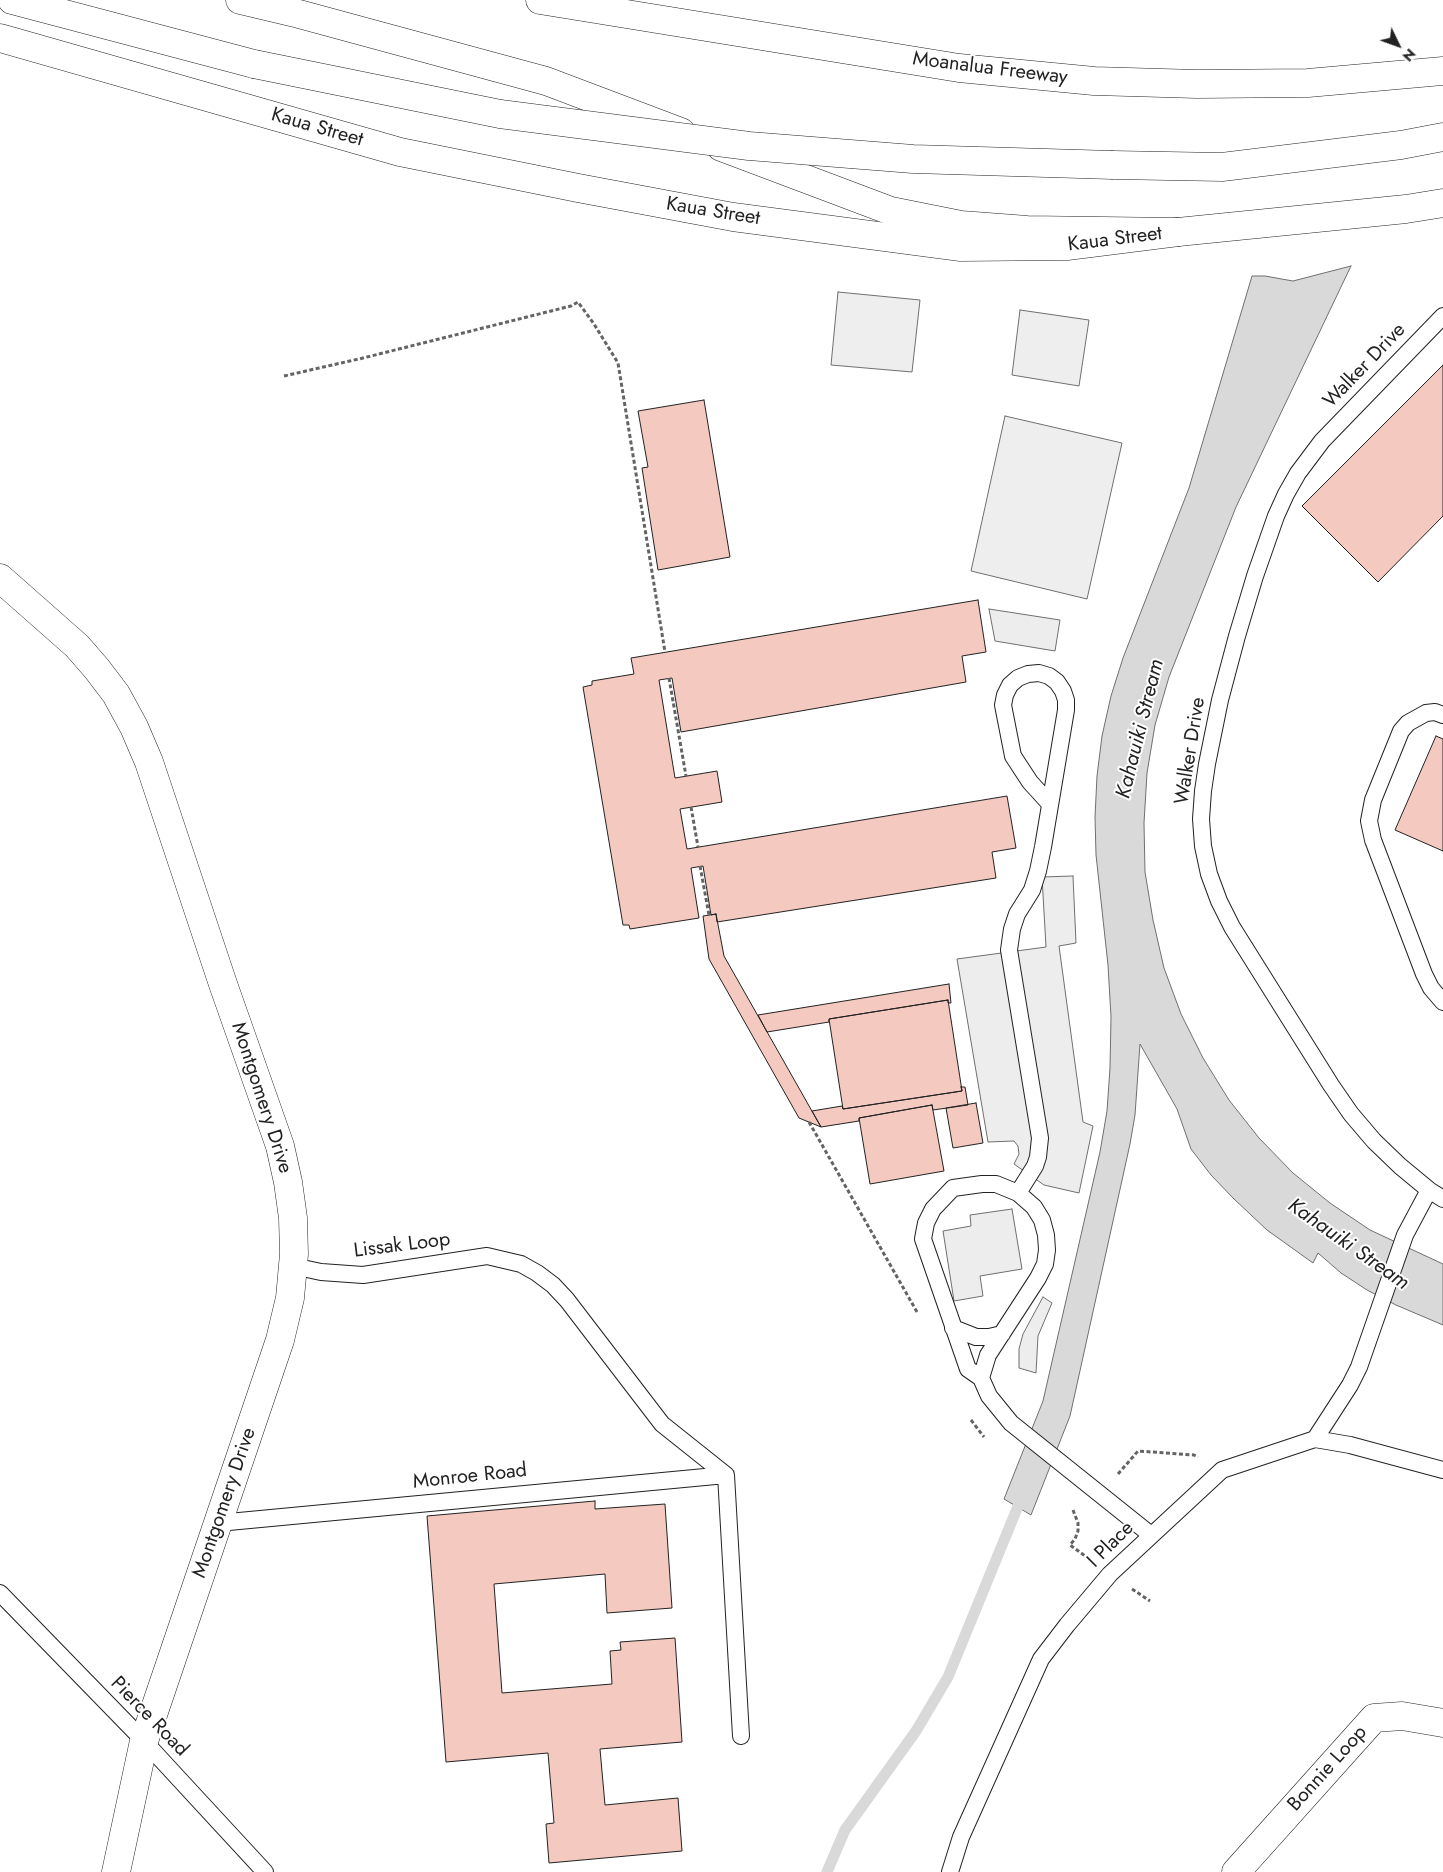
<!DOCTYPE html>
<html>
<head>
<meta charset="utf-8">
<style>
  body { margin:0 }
  #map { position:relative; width:1443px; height:1872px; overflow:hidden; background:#fff; font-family:Jost,sans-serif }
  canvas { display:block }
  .north { position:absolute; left:1373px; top:20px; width:50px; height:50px; -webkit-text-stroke:4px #fff; paint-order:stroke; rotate:132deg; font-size:14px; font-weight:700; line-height:20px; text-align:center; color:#222 }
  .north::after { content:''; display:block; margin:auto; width:18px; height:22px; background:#222; clip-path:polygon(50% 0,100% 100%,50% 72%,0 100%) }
</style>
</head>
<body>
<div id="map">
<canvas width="1443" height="1872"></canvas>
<div class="north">N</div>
</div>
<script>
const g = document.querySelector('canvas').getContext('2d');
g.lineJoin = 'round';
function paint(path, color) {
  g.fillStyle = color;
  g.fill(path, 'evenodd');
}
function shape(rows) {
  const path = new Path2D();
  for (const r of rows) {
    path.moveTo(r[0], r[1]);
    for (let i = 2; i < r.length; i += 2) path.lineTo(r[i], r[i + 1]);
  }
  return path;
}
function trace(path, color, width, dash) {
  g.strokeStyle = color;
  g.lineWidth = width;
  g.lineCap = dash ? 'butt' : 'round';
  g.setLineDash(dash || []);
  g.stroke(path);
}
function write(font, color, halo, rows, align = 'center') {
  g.font = font + ' Jost,sans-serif';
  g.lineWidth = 4;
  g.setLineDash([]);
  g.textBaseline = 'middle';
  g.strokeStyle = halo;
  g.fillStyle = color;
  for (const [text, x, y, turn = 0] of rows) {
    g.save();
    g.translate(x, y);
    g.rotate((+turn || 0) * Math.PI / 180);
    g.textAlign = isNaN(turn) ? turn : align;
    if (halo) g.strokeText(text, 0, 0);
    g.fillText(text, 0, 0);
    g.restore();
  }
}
const green = shape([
  [838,292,920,300,912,372,831,365,838,292],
  [1020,310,1089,320,1079,386,1012,375,1020,310],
  [1005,416,1122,443,1087,599,971,571,1005,416]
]);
paint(green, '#eee');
trace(green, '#6f6f6f', 1);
const parking = shape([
  [989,609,1060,620,1055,651,995,641,989,609],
  [1073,876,1076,943,1059,946,1083,1122,1093,1126,1079,1193,1044,1185,1014,1164,1019,1154,1018,1146,1014,1141,988,1142,957,959,1046,947,1042,877,1073,876],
  [1012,1209,1022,1269,980,1276,983,1296,954,1301,943,1231,971,1226,970,1215,1012,1209],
  [1043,1297,1052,1303,1038,1336,1036,1373,1019,1368,1019,1349,1023,1334,1043,1297]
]);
paint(parking, '#ededed');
trace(parking, '#6f6f6f', 1);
const water = shape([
  [1351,266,1236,507,1169,677,1155,725,1147,773,1144,823,1145,872,1153,920,1164,968,1181,1014,1203,1058,1229,1100,1259,1138,1293,1173,1330,1203,1370,1230,1443,1264,1443,1325,1396,1305,1367,1290,1341,1273,1318,1253,1313,1263,1267,1230,1233,1198,1211,1175,1191,1149,1177,1109,1140,1044,1135,1115,1130,1144,1070,1416,1031,1515,1004,1499,1043,1401,1100,1152,1107,1111,1110,1068,1111,1017,1108,965,1096,855,1095,817,1097,776,1102,736,1111,696,1123,658,1189,488,1252,276,1265,276,1293,281,1351,266]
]);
paint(water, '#d9d9d9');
trace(water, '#6f6f6f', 1);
trace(shape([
  [827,1872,845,1830,916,1731,948,1677,1023,1494]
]), '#d9d9d9', 11);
const building = shape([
  [1443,365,1443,516,1378,582,1302,506,1443,365],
  [704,400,730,557,658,570,642,468,648,467,638,411,704,400],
  [978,600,986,652,962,656,966,682,681,732,672,678,659,680,675,778,717,771,722,802,680,809,687,849,1007,796,1016,848,992,852,996,878,717,922,716,914,711,915,703,866,691,868,699,918,630,929,629,925,623,925,583,687,592,685,592,681,634,674,631,658,978,600],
  [1436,736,1443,739,1443,851,1395,830,1436,736],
  [716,914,724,956,821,1127,799,1118,709,959,703,916,716,914],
  [949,984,951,1003,948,1003,948,1000,829,1019,829,1022,767,1032,758,1015,949,984],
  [948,1000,962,1091,843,1109,829,1019,948,1000],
  [961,1087,965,1087,968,1105,933,1110,932,1105,859,1118,859,1121,821,1127,812,1111,842,1106,843,1109,962,1091,961,1087],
  [976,1103,983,1143,953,1148,946,1108,976,1103],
  [932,1105,944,1171,870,1184,859,1118,932,1105],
  [595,1501,595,1509,665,1504,672,1608,607,1613,605,1574,494,1584,502,1693,612,1684,610,1651,621,1650,620,1642,675,1638,682,1742,600,1749,605,1805,678,1798,682,1851,549,1863,546,1824,554,1823,548,1753,446,1762,427,1516,595,1501]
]);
paint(building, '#f3c9c0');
trace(building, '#222', 1);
const lane = shape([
  [1443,316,1322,441,1298,473,1286,494,1276,516,1255,576,1237,636,1220,700,1207,764,1203,791,1201,819,1203,846,1209,874,1219,901,1232,927,1331,1085,1351,1114,1374,1141,1400,1166,1429,1190,1443,1199],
  [1443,715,1435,712,1426,713,1408,723,1401,731,1373,800,1369,821,1373,840,1424,974,1431,988,1443,1002],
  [1018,1193,1035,1166,1038,1157,1040,1138,1009,950,1012,929,1017,914,1032,890,1038,871,1043,847,1066,710,1066,700,1063,691,1057,682,1049,676,1039,673,1028,674,1018,678,1010,685,1005,695,1003,705,1013,756,1030,782,1050,804],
  [293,1266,321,1272,363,1275,487,1256,521,1264,537,1273,553,1285,567,1300,662,1424,726,1475,741,1736],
  [953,1328,976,1337,989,1337,1002,1334],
  [981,1378,968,1369,923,1239,926,1223,933,1209,953,1188,982,1184,996,1184,1018,1193,1034,1207,1042,1220,1046,1235,1047,1250,1045,1264,1038,1278,988,1355,981,1378,989,1396,1011,1423,1151,1535],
  [1315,1439,1350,1385,1359,1367,1405,1235,1429,1190],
  [218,1523,726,1475],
  [0,1593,144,1741,265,1872],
  [950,1872,961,1837,1041,1659,1067,1625,1110,1574,1222,1470,1315,1439,1350,1445,1443,1470]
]);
const street = shape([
  [0,578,77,646,97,669,116,694,134,727,149,762,223,984,280,1146,288,1182,293,1218,294,1254,290,1298,280,1340,144,1741,116,1872],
  [1236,1872,1374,1718,1402,1716,1443,1723]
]);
const secondary = shape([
  [0,38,400,152,578,188,733,217,961,247,1067,246,1178,232,1406,209,1443,203]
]);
const highway = shape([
  [12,0,254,64],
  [240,0,299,14,546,81,681,132],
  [540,0,959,68,1094,81,1197,84,1308,83,1443,71],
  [721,147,891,211,961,225,1027,230,1178,232],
  [1113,165,1222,167,1401,145,1443,137]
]);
trace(lane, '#222', 18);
trace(street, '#222', 29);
trace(secondary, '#222', 29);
trace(highway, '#222', 29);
trace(shape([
  [284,376,363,358,571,306,578,302,594,324,618,363,665,652],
  [669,678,686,776],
  [691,807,698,847],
  [700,866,709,915],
  [809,1122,917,1312],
  [971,1420,984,1437],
  [1118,1474,1138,1451,1194,1455,1198,1457],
  [1073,1510,1078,1523,1078,1531,1075,1539,1070,1545,1088,1558],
  [1132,1589,1150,1601]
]), '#646464', 3, [4, 2.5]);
trace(lane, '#fff', 16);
trace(street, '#fff', 28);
trace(secondary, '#fff', 28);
trace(highway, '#fff', 28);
const highwayBridge = shape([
  [254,64,500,114,749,146,913,159,1113,165]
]);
trace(highwayBridge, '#222', 29, []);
trace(highwayBridge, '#fff', 28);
write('20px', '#222', '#fff', [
  ["Moanalua Freeway",990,69,7],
  ["Kaua Street",317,128,16],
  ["Kaua Street",713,212,9],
  ["Kaua Street",1115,240,-7],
  ["Walker Drive",1365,366,-46],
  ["Walker Drive",1191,751,-81],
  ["Montgomery Drive",261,1098,72],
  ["Lissak Loop",402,1246,-7],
  ["Monroe Road",470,1477,-6],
  ["Montgomery Drive",225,1503,-71],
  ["I Place",1111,1545,-45],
  ["Pierce Road",149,1717,46],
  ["Bonnie Loop",1328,1769,-48]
]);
write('italic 21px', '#222', '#fff', [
  ["Kahauiki Stream",1141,729,-76],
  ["Kahauiki Stream",1348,1245,35]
]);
</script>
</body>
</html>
